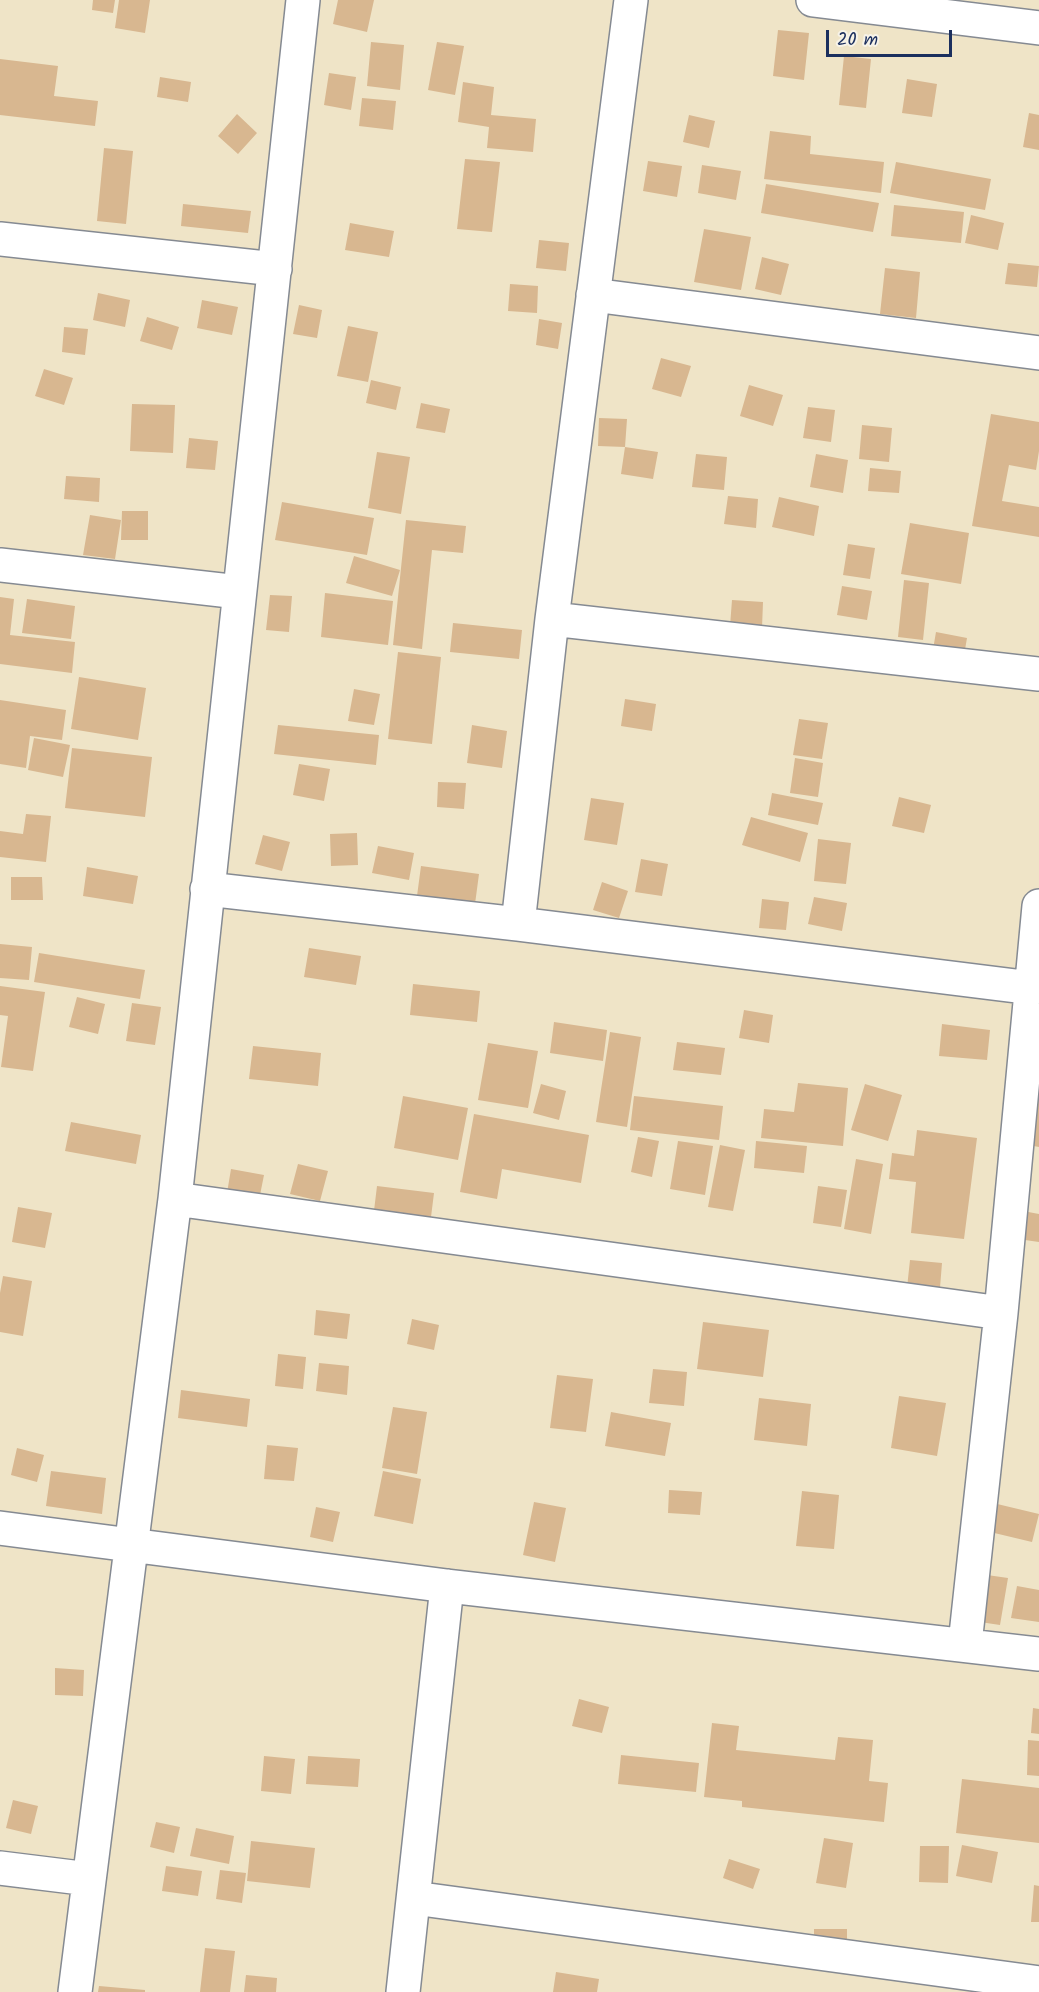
<!DOCTYPE html>
<html>
<head>
<meta charset="utf-8">
<style>
  body { margin:0 }
  #map { position:relative; width:1039px; height:1992px; overflow:hidden; background:#efe4c7; font-family:Kalam,sans-serif }
  canvas { display:block }
  .scale { position:absolute; left:826px; top:30px; width:126px; height:27px; box-sizing:border-box; border:3px solid #1b2f5e; border-top:0; padding-left:8px; font-size:18px; line-height:21px; white-space:nowrap; color:#1b2f5e; -webkit-text-stroke:4px #f7f3e8; paint-order:stroke }
</style>
</head>
<body>
<div id="map">
<canvas width="1039" height="1992"></canvas>
<div class="scale">20 m</div>
</div>
<script>
const g = document.querySelector('canvas').getContext('2d');
g.lineJoin = 'round';
function paint(path, color) {
  g.fillStyle = color;
  g.fill(path, 'evenodd');
}
function shape(rows) {
  const path = new Path2D();
  for (const r of rows) {
    path.moveTo(r[0], r[1]);
    for (let i = 2; i < r.length; i += 2) path.lineTo(r[i], r[i + 1]);
  }
  return path;
}
function trace(path, color, width, dash) {
  g.strokeStyle = color;
  g.lineWidth = width;
  g.lineCap = dash ? 'butt' : 'round';
  g.setLineDash(dash || []);
  g.stroke(path);
}
paint(shape([
  [93,0,115,0,113,13,92,10],
  [119,0,150,0,145,33,115,28],
  [338,0,374,0,367,32,333,24],
  [778,30,809,33,804,80,773,76],
  [371,42,404,45,400,90,367,86],
  [437,42,464,46,455,95,428,90],
  [844,56,871,59,866,108,839,105],
  [0,59,58,66,54,96,98,101,95,126,0,115],
  [329,73,356,77,351,110,324,105],
  [160,77,191,82,188,102,157,97],
  [907,79,937,84,932,117,902,113],
  [463,82,494,87,491,115,536,119,533,152,487,148,489,127,458,122],
  [362,98,396,101,393,130,359,126],
  [1029,113,1039,115,1039,150,1023,147],
  [237,114,257,133,238,154,218,136],
  [689,115,715,121,709,148,683,142],
  [770,131,811,136,810,154,884,162,881,193,764,179],
  [104,148,133,151,126,224,97,221],
  [465,159,500,162,492,232,457,229],
  [648,161,682,166,677,197,643,191],
  [896,162,991,179,985,210,890,193],
  [702,165,741,171,736,200,698,193],
  [766,184,879,203,873,232,761,213],
  [183,204,251,211,248,233,181,226],
  [894,205,964,212,961,243,891,236],
  [971,215,1004,223,998,250,965,243],
  [350,223,394,231,389,257,345,250],
  [704,229,751,237,741,290,694,282],
  [539,240,569,243,566,271,536,268],
  [762,257,789,264,781,295,755,289],
  [1008,263,1039,266,1037,287,1005,284],
  [885,268,920,272,916,318,880,314],
  [510,284,538,286,537,313,508,311],
  [98,293,130,300,125,327,93,320],
  [202,300,238,307,232,335,197,328],
  [299,305,322,310,317,338,293,334],
  [147,317,179,327,172,350,140,341],
  [539,319,562,323,558,349,536,345],
  [348,326,378,332,368,382,337,376],
  [64,327,88,329,85,355,62,352],
  [661,358,691,366,681,397,652,389],
  [44,369,73,378,64,405,35,396],
  [371,380,401,387,396,410,366,403],
  [749,385,783,395,773,426,740,416],
  [421,403,450,409,445,433,416,428],
  [132,404,175,405,173,453,130,451],
  [808,407,835,410,831,442,803,438],
  [991,414,1039,422,1039,451,1036,470,1009,465,1002,501,1039,507,1039,537,972,526],
  [599,418,627,419,625,447,598,446],
  [862,425,892,428,889,462,859,459],
  [189,438,218,441,215,470,186,468],
  [625,447,658,452,653,479,621,474],
  [377,452,410,457,401,514,368,508],
  [696,454,727,457,724,490,692,487],
  [816,454,848,460,843,493,810,487],
  [870,468,901,471,899,493,868,491],
  [66,476,100,478,99,502,64,499],
  [728,496,758,499,756,528,724,524],
  [779,497,819,506,814,536,772,527],
  [282,502,374,518,367,555,275,540],
  [122,511,148,511,148,540,121,540],
  [90,515,121,520,115,559,83,555],
  [406,520,466,526,463,553,432,550,422,649,393,645],
  [910,523,969,533,961,584,901,574],
  [848,544,875,548,870,579,843,575],
  [354,556,400,570,392,596,346,583],
  [904,580,929,583,923,640,898,637],
  [842,586,872,591,867,620,837,615],
  [325,593,393,601,388,645,321,637],
  [270,595,292,596,289,632,266,630],
  [0,597,14,599,10,635,75,642,72,673,0,664],
  [27,599,75,606,71,639,22,633],
  [732,600,763,602,762,628,730,626],
  [453,623,522,630,519,659,450,652],
  [936,632,967,638,962,667,931,661],
  [398,652,441,657,432,744,388,739],
  [79,677,146,688,138,740,71,729],
  [354,689,380,694,374,725,348,721],
  [625,699,656,704,652,731,621,726],
  [0,700,66,710,62,740,30,736,26,768,0,764],
  [799,719,828,723,822,759,793,755],
  [278,725,379,735,376,765,274,754],
  [472,725,507,731,502,768,467,763],
  [34,738,70,745,63,777,28,770],
  [72,748,152,757,145,817,65,808],
  [795,758,823,763,818,797,790,793],
  [299,764,330,769,324,801,293,795],
  [438,782,466,783,464,809,437,807],
  [772,793,823,803,818,825,768,815],
  [899,797,931,805,924,833,892,826],
  [591,798,624,803,617,845,584,840],
  [26,814,51,816,46,862,0,857,0,831,23,834],
  [751,817,808,833,800,862,742,845],
  [357,833,358,865,331,866,330,834],
  [263,835,290,842,282,871,255,864],
  [818,839,851,843,846,884,814,881],
  [378,846,414,853,409,880,372,873],
  [641,859,668,864,662,896,635,892],
  [421,866,479,874,475,904,417,896],
  [87,867,138,876,133,904,83,896],
  [11,877,42,877,43,900,11,900],
  [602,882,628,891,619,918,593,910],
  [814,897,847,903,842,931,808,924],
  [762,899,789,902,786,930,759,928],
  [0,944,32,947,29,980,0,978],
  [309,948,361,956,356,985,304,977],
  [39,953,145,970,140,999,34,982],
  [413,984,480,991,477,1022,410,1015],
  [0,986,45,992,33,1071,1,1067,8,1016,0,1015],
  [77,997,105,1004,98,1034,69,1027],
  [132,1003,161,1007,155,1045,126,1041],
  [744,1010,773,1015,769,1043,739,1038],
  [554,1022,607,1030,603,1061,550,1053],
  [942,1024,990,1030,987,1060,939,1056],
  [610,1032,641,1037,627,1127,596,1122],
  [677,1042,725,1048,721,1075,673,1070],
  [488,1043,538,1051,528,1108,478,1100],
  [253,1046,321,1053,318,1086,249,1079],
  [1039,1071,1039,1147,1028,1145],
  [798,1083,848,1088,843,1146,761,1138,764,1109,794,1112],
  [541,1084,566,1091,559,1120,533,1113],
  [865,1084,902,1095,888,1141,851,1130],
  [403,1096,468,1108,458,1160,394,1148],
  [634,1096,723,1106,719,1140,630,1130],
  [474,1114,589,1135,581,1183,502,1169,497,1199,460,1192],
  [71,1122,141,1135,136,1164,65,1151],
  [917,1130,977,1138,964,1239,911,1233,916,1182,889,1179,892,1153,914,1156],
  [638,1137,659,1141,652,1177,631,1172],
  [678,1141,713,1146,705,1195,670,1189],
  [756,1141,807,1146,804,1173,754,1168],
  [720,1145,745,1150,733,1211,708,1207],
  [856,1159,883,1164,871,1234,844,1229],
  [298,1164,328,1171,320,1201,290,1194],
  [231,1169,264,1175,258,1205,226,1199],
  [377,1186,434,1193,430,1225,373,1219],
  [818,1186,847,1190,841,1227,813,1223],
  [18,1207,52,1213,45,1248,12,1242],
  [1023,1211,1039,1214,1039,1242,1018,1239],
  [910,1260,942,1263,939,1300,906,1297],
  [3,1276,32,1281,23,1336,0,1332,0,1293],
  [316,1310,350,1314,347,1339,314,1335],
  [412,1319,439,1325,434,1350,407,1344],
  [703,1322,769,1330,763,1377,697,1369],
  [278,1354,306,1357,303,1389,275,1386],
  [319,1363,349,1366,347,1395,316,1391],
  [653,1369,687,1372,684,1406,649,1403],
  [557,1375,593,1379,586,1432,550,1428],
  [181,1390,250,1399,247,1427,178,1418],
  [899,1396,946,1403,937,1456,891,1448],
  [759,1398,811,1404,807,1446,754,1440],
  [393,1407,427,1412,417,1474,382,1468],
  [611,1412,671,1423,665,1456,605,1446],
  [267,1445,298,1448,294,1481,264,1479],
  [17,1448,44,1455,37,1482,11,1475],
  [51,1471,106,1478,102,1514,46,1506],
  [383,1471,421,1479,413,1524,374,1516],
  [669,1490,702,1492,700,1515,668,1513],
  [802,1491,839,1495,834,1549,796,1546],
  [534,1502,566,1508,555,1562,523,1555],
  [993,1503,1039,1514,1032,1542,986,1531],
  [316,1507,340,1512,333,1542,310,1537],
  [987,1575,1008,1578,1000,1625,980,1622],
  [1017,1586,1039,1590,1039,1622,1011,1618],
  [55,1668,84,1670,83,1696,55,1695],
  [579,1699,609,1707,602,1733,572,1726],
  [1033,1708,1039,1709,1039,1734,1031,1733],
  [712,1723,739,1726,736,1750,835,1760,838,1737,873,1740,869,1781,888,1783,884,1822,742,1807,742,1801,704,1797],
  [1028,1740,1039,1741,1039,1776,1027,1775],
  [621,1755,699,1763,696,1792,618,1784],
  [264,1756,295,1759,291,1794,261,1791],
  [308,1756,360,1759,358,1787,306,1784],
  [962,1779,1039,1788,1039,1843,956,1833],
  [13,1800,38,1806,31,1834,6,1828],
  [156,1822,180,1827,174,1853,150,1847],
  [196,1828,234,1836,229,1864,190,1856],
  [824,1838,853,1843,846,1888,816,1883],
  [251,1841,315,1848,310,1888,247,1881],
  [962,1845,998,1852,992,1883,956,1876],
  [920,1846,949,1846,948,1883,919,1882],
  [729,1859,760,1869,753,1889,723,1878],
  [166,1866,202,1871,198,1896,162,1891],
  [220,1870,246,1873,242,1903,216,1899],
  [1034,1885,1039,1886,1039,1922,1031,1922],
  [814,1929,847,1929,847,1957,814,1958],
  [205,1948,235,1951,230,1992,200,1992],
  [556,1972,599,1979,597,1992,553,1992],
  [246,1975,277,1978,276,1992,244,1992],
  [99,1986,145,1990,145,1992,98,1992]
]), '#d8b790');
const minor = shape([
  [813,0,1039,28],
  [0,239,275,269],
  [593,295,1039,353],
  [0,565,239,592],
  [552,619,1039,674],
  [207,889,518,924,1032,988],
  [518,924,552,619,631,0],
  [175,1199,1001,1313],
  [0,1528,447,1586,1039,1654],
  [965,1644,1001,1313,1039,906],
  [0,1868,89,1879],
  [414,1898,1039,1983],
  [75,1992,175,1199,303,0],
  [403,1992,447,1586]
]);
trace(minor, '#858a92', 36);
trace(minor, '#fff', 33);
</script>
</body>
</html>
